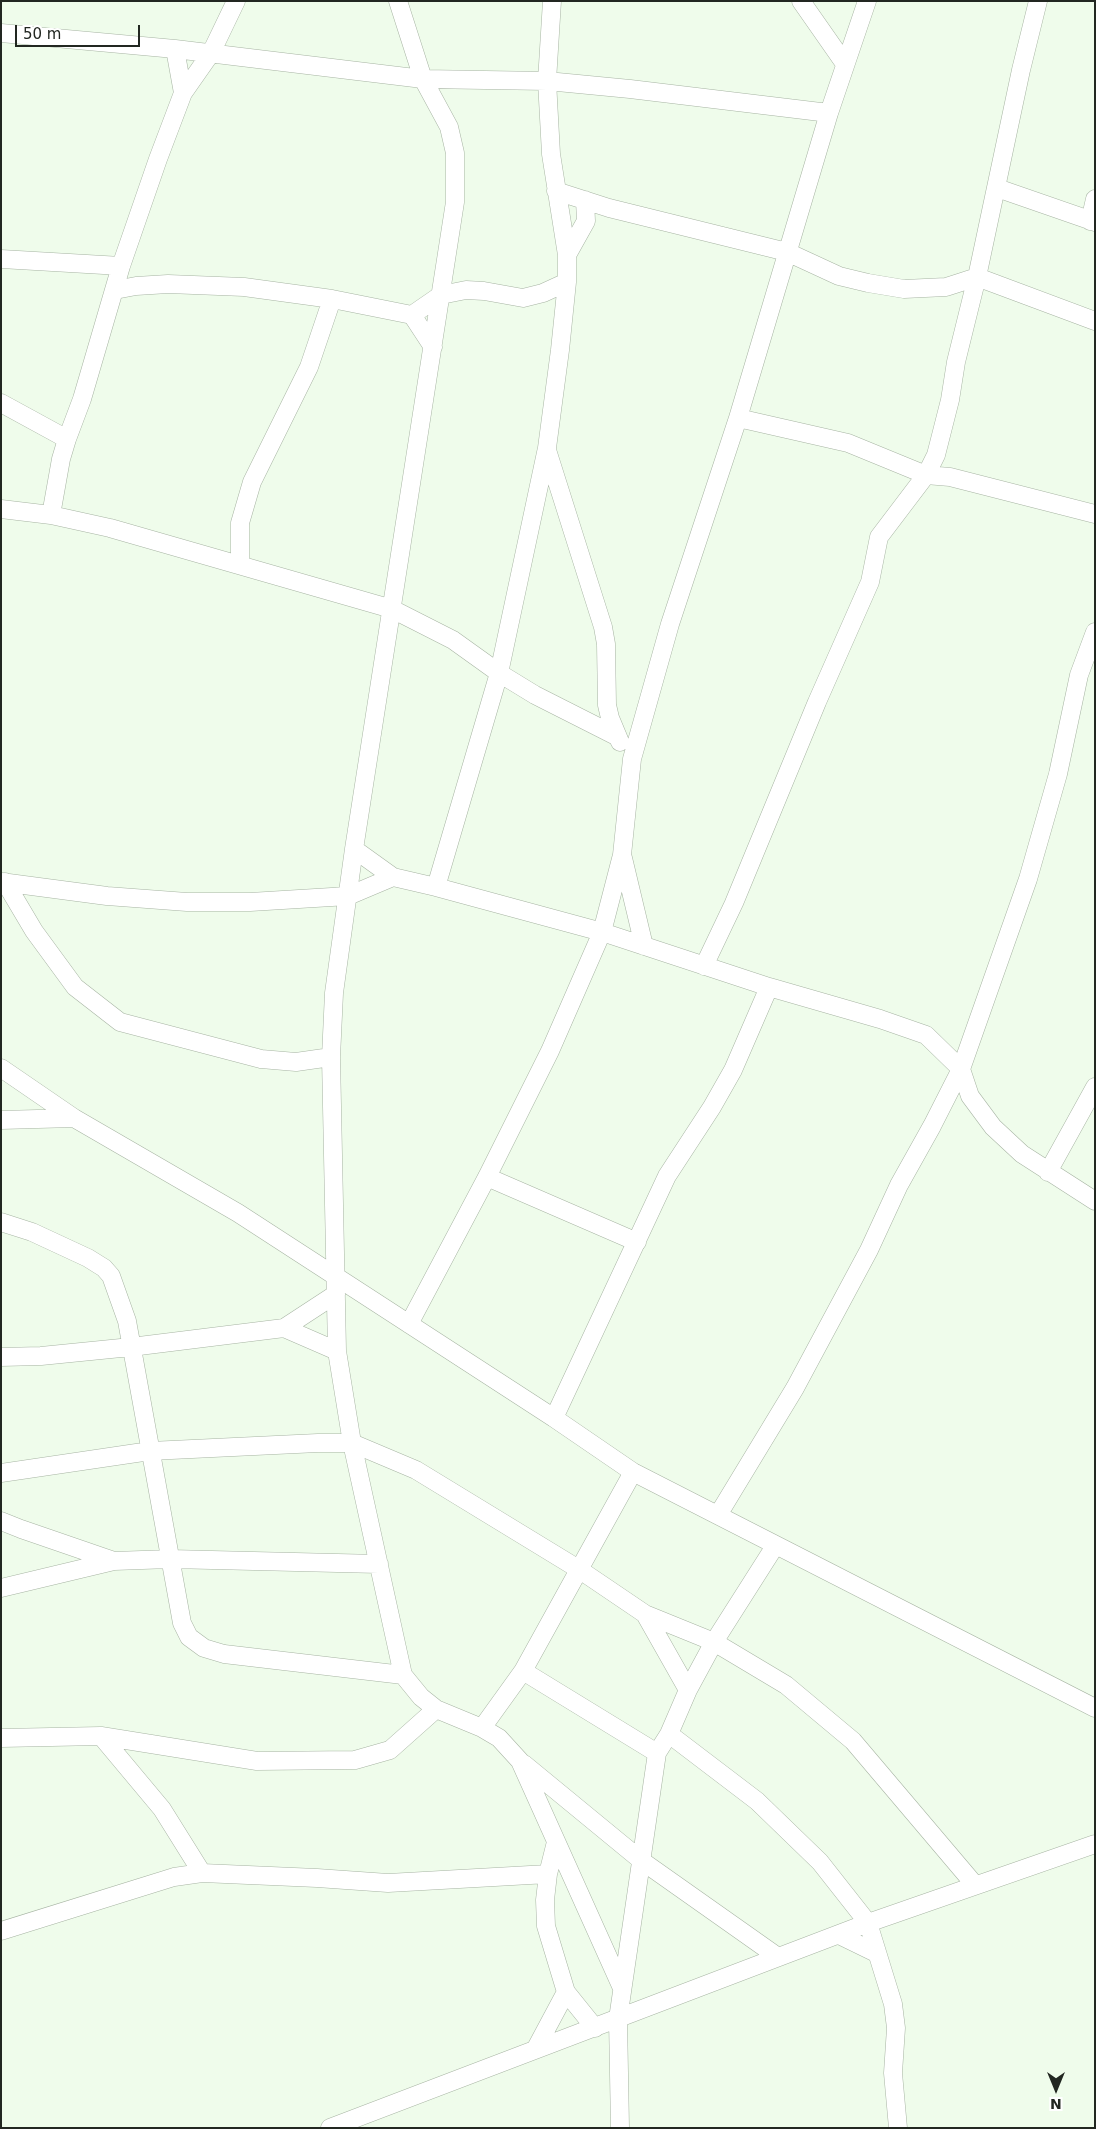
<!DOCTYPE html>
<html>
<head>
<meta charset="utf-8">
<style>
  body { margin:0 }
  #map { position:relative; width:1096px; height:2129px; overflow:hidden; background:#effceb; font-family:"DejaVu Sans",sans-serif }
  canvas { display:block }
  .frame { position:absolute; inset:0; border:2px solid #222721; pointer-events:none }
  .north { position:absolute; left:1031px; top:2064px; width:50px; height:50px; -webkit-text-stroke:4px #fff; paint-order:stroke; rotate:180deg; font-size:14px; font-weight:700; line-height:20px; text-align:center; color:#222721 }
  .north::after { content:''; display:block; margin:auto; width:18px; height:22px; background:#222721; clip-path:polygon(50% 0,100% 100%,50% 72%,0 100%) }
  .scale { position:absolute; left:15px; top:25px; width:125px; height:22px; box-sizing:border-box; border:2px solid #222721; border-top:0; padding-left:6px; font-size:15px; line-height:18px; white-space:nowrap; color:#222721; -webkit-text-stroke:4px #fff; paint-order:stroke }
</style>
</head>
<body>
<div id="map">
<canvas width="1096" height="2129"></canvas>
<div class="frame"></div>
<div class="north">N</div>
<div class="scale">50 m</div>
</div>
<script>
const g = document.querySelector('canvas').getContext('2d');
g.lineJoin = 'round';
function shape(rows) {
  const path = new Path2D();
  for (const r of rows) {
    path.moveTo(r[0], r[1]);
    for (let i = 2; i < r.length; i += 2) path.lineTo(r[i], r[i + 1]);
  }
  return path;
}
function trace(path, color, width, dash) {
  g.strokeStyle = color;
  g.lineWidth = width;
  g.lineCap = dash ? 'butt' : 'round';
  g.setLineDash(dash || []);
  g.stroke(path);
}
const minor = shape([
  [398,1,423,79,449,127,455,153,455,202,354,849,334,993,331,1057,337,1351,352,1443,403,1675,421,1697,436,1709,482,1728,499,1738,520,1761,622,1988],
  [801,1,845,64],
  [1,33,175,49,423,79,547,81,630,89,829,113],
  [175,49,183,93],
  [997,188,1095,222],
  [556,191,609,208,787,252,839,276,868,283,904,289,946,287,977,277,1095,321],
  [1090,221,1095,199],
  [567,255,586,221,585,200],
  [1,259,121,266],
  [115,290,136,286,168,284,244,287,332,299,412,315,433,347],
  [412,315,441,295,466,290,484,291,523,298,543,293,567,282],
  [1,403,67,439],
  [738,418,829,113,867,1],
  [547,450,603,627,606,644,607,705,610,718,620,742],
  [1,509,51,515,110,528,392,609,453,640,499,673,535,695,616,736],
  [51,515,61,459,67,439,82,399,121,266,158,159,183,93,211,53,236,1],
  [240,565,240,523,252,482,309,367,332,299],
  [354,849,393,877,436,887,602,932,769,987,880,1019,926,1035,961,1069,970,1096,993,1127,1022,1154,1095,1201],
  [623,858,644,946],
  [1,882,107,896,187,902,250,902,348,896,393,877],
  [5,882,34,931,75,987,120,1022,261,1059,296,1062,331,1057],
  [436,887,499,673,547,448,560,350,567,282,567,255,551,154,547,81,552,1],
  [704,966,734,903,817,702,870,582,879,537,926,475,936,455,950,400,956,362,977,277,1021,70,1038,1],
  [1,1068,74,1118,238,1213,554,1418,633,1472,1095,1708],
  [1,1120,74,1118],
  [1048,1172,1095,1087],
  [487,1177,637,1242],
  [1,1222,32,1232,88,1258,104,1268,111,1276,127,1321,182,1623,189,1637,204,1648,224,1654,403,1675],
  [409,1324,487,1177,550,1051,602,932,622,855,632,759,670,624,738,418,848,443,926,475,950,477,1095,514],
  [284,1328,337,1351],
  [1,1357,41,1356,131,1347,284,1328,336,1294],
  [554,1418,667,1176,712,1107,733,1070,769,987],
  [1,1473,150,1451,318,1443,352,1443,416,1470,580,1570,645,1614,714,1642,786,1685,853,1741,975,1885],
  [718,1515,795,1388,869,1250,899,1185,932,1126,961,1069,1028,879,1058,774,1079,675,1095,632],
  [1,1521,21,1529,114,1561],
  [1,1588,114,1561,170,1559,379,1564],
  [645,1614,688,1690],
  [523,1671,657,1753],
  [482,1728,523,1671,633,1472],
  [669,1734,757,1801,820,1862,868,1923,893,2004,896,2028,893,2073,898,2128],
  [101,1736,162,1809,202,1873],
  [1,1738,101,1736,257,1761,355,1760,390,1750,436,1709],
  [524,1764,642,1861,778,1957],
  [556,1842,548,1874,545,1900,546,1926,566,1992,595,2028],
  [1,1931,174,1877,202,1873,317,1878,388,1883,548,1874],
  [839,1935,876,1953],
  [535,2050,566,1992],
  [330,2128,868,1923,1095,1844],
  [620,2128,618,2019,657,1753,669,1734,688,1690,714,1642,775,1546]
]);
trace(minor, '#a7b4a3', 19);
trace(minor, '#fff', 18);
</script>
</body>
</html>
